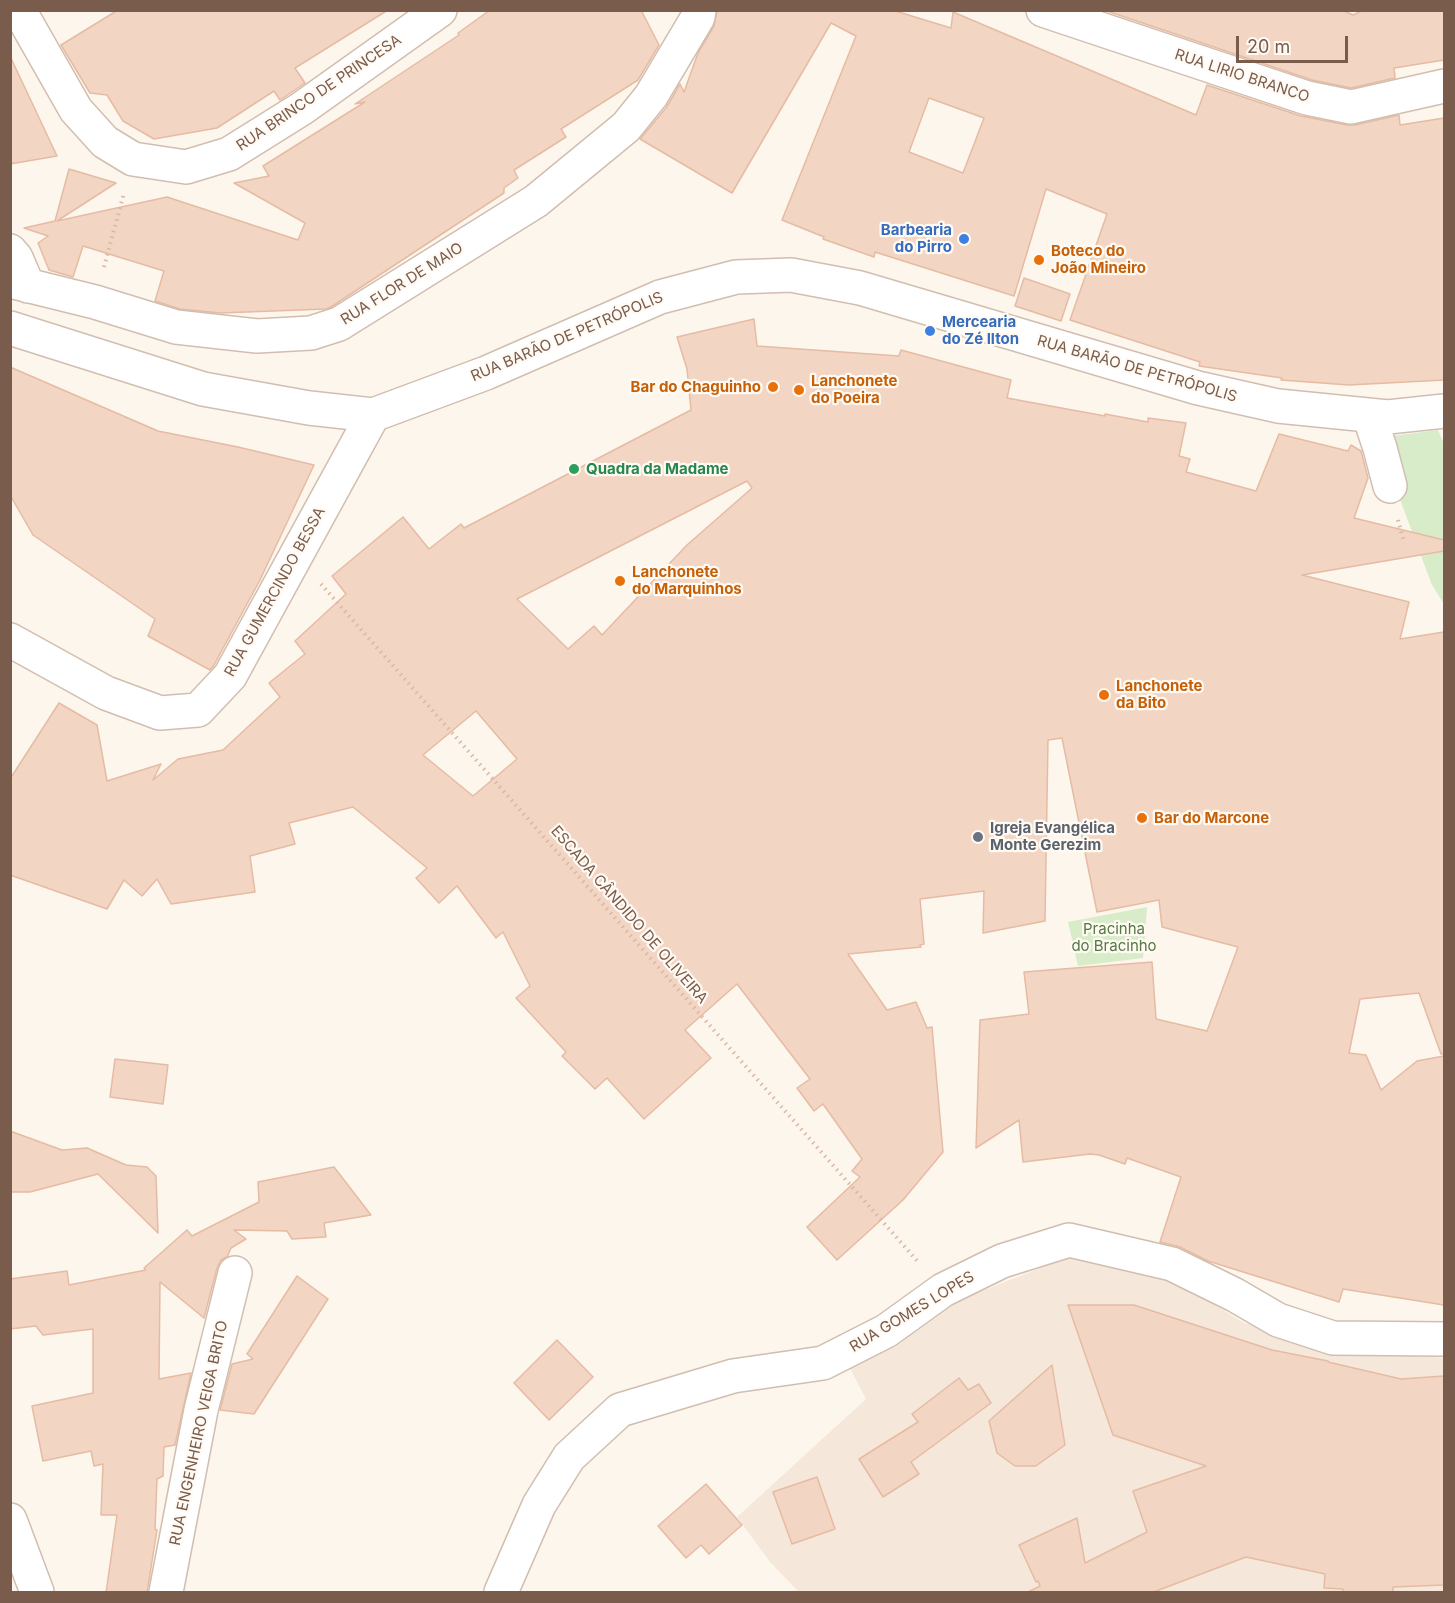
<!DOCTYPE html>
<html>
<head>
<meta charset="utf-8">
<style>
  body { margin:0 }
  #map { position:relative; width:1455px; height:1603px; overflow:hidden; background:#fdf6ec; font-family:Inter,sans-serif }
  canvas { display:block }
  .frame { position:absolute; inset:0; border:12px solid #7a5c4d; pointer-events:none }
  .scale { position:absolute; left:1236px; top:36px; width:112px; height:27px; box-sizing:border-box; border:3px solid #7a5c4d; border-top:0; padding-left:8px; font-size:18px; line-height:21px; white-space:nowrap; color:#7a5c4d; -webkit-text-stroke:4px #fffaf3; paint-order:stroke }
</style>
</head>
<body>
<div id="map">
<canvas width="1455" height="1603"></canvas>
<div class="frame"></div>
<div class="scale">20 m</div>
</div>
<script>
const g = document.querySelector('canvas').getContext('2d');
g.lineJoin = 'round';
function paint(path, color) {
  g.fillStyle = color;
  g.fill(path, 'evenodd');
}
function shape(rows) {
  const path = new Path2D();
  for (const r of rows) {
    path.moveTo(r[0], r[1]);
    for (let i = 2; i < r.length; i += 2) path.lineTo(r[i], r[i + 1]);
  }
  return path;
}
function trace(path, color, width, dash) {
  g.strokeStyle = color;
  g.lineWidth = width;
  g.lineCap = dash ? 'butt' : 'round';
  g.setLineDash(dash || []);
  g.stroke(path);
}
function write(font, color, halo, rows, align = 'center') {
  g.font = font + ' Inter,sans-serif';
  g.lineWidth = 4.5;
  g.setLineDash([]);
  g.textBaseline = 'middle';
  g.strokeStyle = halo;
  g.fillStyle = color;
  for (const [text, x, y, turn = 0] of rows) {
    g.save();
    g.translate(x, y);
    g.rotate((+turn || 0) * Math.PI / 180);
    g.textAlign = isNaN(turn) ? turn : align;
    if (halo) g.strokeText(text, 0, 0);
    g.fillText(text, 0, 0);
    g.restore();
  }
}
paint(shape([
  [1079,1253,1162,1272,1244,1323,1336,1346,1444,1358,1444,1592,799,1592,770,1562,737,1517,866,1399,843,1355,951,1303]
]), '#f5e8da');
paint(shape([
  [1438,430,1444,444,1444,604,1432,585,1377,438],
  [1147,907,1143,958,1078,966,1068,922]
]), '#d8ecc9');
const building = shape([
  [118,10,388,10,295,68,305,83,280,100,274,91,217,128,154,139,123,121,107,95,90,93,61,45,118,10],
  [490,10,641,10,659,45,638,80,561,129,566,137,514,170,518,178,504,188,504,193,331,307,326,309,220,313,180,309,155,301,164,271,83,246,73,277,49,270,38,243,48,236,24,228,55,221,69,169,116,183,57,221,167,197,298,240,305,223,234,183,269,176,263,166,365,102,355,104,459,35,458,33,490,10],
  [717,10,892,10,951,28,953,12,1196,115,1207,85,1301,116,1347,125,1355,125,1399,115,1400,125,1444,118,1444,380,1349,385,1281,380,1282,378,1199,366,1200,362,1070,320,1107,214,1046,189,1014,296,875,252,874,257,823,239,824,237,782,220,856,36,831,23,732,193,640,139,666,108,680,84,684,92,698,53,714,26,717,10],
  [929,98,984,118,963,173,909,152,929,98],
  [1104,10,1342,10,1353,15,1364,10,1444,10,1444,60,1394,68,1395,78,1351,88,1312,80,1104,10],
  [10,56,57,156,10,164,10,56],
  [1024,278,1070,294,1061,321,1015,306,1024,278],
  [754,319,757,346,899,356,901,350,1011,380,1007,398,1105,416,1105,414,1148,422,1148,418,1186,423,1179,456,1190,459,1186,472,1256,491,1279,434,1348,451,1351,445,1361,451,1368,478,1354,518,1444,540,1444,551,1302,575,1409,602,1400,639,1444,632,1444,1054,1441,1054,1419,993,1360,999,1349,1053,1366,1055,1381,1090,1417,1061,1444,1056,1444,1305,1343,1289,1339,1302,1208,1261,1180,1247,1160,1242,1181,1177,1127,1158,1125,1164,1099,1155,1090,1154,1023,1162,1019,1120,976,1148,980,1020,1029,1014,1024,972,1152,962,1156,1019,1207,1031,1238,947,1162,927,1159,900,1097,912,1062,738,1048,740,1045,921,983,933,984,891,920,899,924,944,920,945,921,947,848,954,887,1010,916,1002,927,1028,932,1027,943,1152,903,1200,837,1260,807,1227,860,1177,852,1171,862,1159,823,1104,814,1111,797,1088,810,1079,737,984,685,1030,711,1058,644,1119,607,1078,595,1089,562,1056,566,1052,516,998,530,986,503,932,496,938,457,886,439,903,416,878,427,868,353,807,289,823,295,844,250,856,255,892,171,904,157,879,142,896,124,880,107,909,10,875,10,779,59,703,97,725,107,781,161,764,153,780,178,759,223,750,280,697,269,683,305,654,295,641,346,594,332,576,403,517,429,549,461,524,464,528,691,410,687,369,677,337,754,319],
  [747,481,752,488,687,545,602,635,594,626,568,649,517,599,747,481],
  [476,711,517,759,473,796,423,755,476,711],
  [10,367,158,431,238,447,314,465,260,580,214,665,210,670,148,636,155,619,33,535,10,495,10,367],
  [115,1059,168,1065,163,1104,110,1097,115,1059],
  [10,1131,62,1150,87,1148,126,1165,147,1167,156,1176,158,1233,98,1174,30,1192,10,1192,10,1131],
  [334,1167,371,1215,324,1223,326,1237,292,1239,287,1231,234,1230,246,1239,231,1248,227,1257,221,1260,217,1268,204,1318,160,1282,159,1379,191,1373,175,1445,164,1447,163,1476,157,1479,155,1529,157,1530,147,1593,106,1593,117,1515,101,1515,103,1464,94,1466,91,1451,43,1461,32,1406,93,1393,93,1329,43,1335,36,1326,10,1329,10,1279,67,1271,69,1285,146,1270,144,1268,187,1230,192,1236,259,1202,258,1182,334,1167],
  [297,1276,328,1299,254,1414,220,1410,232,1364,253,1359,247,1354,297,1276],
  [1068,1305,1134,1305,1272,1350,1328,1361,1328,1362,1401,1379,1444,1376,1444,1585,1393,1587,1393,1593,1343,1593,1343,1589,1324,1588,1325,1574,1246,1557,1151,1593,1026,1593,1040,1586,1038,1581,1036,1582,1019,1545,1077,1518,1085,1563,1147,1532,1133,1491,1206,1466,1113,1435,1068,1305],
  [557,1340,593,1377,549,1420,514,1383,557,1340],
  [1052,1365,1065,1445,1036,1466,1015,1466,997,1453,989,1421,1052,1365],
  [959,1378,968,1390,979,1384,991,1403,911,1462,919,1474,883,1497,859,1459,918,1422,912,1414,959,1378],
  [817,1477,835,1529,792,1544,773,1492,817,1477],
  [706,1484,742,1525,709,1554,701,1545,686,1558,658,1526,706,1484]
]);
paint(building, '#f3d5c3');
trace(building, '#e6bba3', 1.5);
const minor = shape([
  [19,10,76,110,105,142,133,159,186,167,229,154,301,109,440,10],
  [1043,10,1307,98,1351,107,1444,86],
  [10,251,16,258,28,286],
  [10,281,95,302,176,327,257,336,311,333,339,324,536,201,626,127,651,96,698,17,699,10],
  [10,328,203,389,309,408,373,415,486,373,660,297,736,277,791,275,860,288,1198,388,1278,406,1388,417,1444,411],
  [1369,415,1380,448,1390,486],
  [10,640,106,693,160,713,198,710,230,676,373,415],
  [10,1520,37,1592],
  [166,1592,201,1410,235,1273],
  [501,1592,539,1505,569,1457,620,1410,733,1376,823,1363,886,1331,943,1290,1002,1261,1069,1240,1172,1264,1235,1295,1278,1320,1333,1338,1444,1339]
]);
trace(minor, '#d1beb0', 36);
trace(shape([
  [104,267,124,193],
  [1398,520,1404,542],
  [321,584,919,1263]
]), '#d9b8a5', 4, [1.5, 4.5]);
trace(minor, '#fff', 33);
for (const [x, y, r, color] of [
  [964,239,6,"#3f7fe0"],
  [1039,260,6,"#e8710a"],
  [930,331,6,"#3f7fe0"],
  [773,387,6,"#e8710a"],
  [799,390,6,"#e8710a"],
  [574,469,6,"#2e9e5b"],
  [620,581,6,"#e8710a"],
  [1104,695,6,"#e8710a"],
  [1142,818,6,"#e8710a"],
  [978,837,6,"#6b7280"]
]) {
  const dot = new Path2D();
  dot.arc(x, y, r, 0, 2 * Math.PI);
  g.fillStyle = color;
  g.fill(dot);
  trace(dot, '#fffaf3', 2);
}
write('15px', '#7a5c4d', '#fffaf3', [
  ["RUA LIRIO BRANCO",1242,76,18],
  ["RUA BRINCO DE PRINCESA",319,93,-34],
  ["RUA FLOR DE MAIO",402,284,-32],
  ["RUA BARÃO DE PETRÓPOLIS",567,337,-23],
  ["RUA BARÃO DE PETRÓPOLIS",1137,369,16],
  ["RUA GUMERCINDO BESSA",275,592,-61],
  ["ESCADA CÂNDIDO DE OLIVEIRA",629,915,49],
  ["RUA GOMES LOPES",912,1312,-31],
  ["RUA ENGENHEIRO VEIGA BRITO",199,1433,-78]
]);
write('bold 15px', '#366cbe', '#fffaf3', [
  ["Barbearia",952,230],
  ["do Pirro",952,247],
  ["Mercearia",942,322,"left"],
  ["do Zé Ilton",942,339,"left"]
], 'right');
write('bold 15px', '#c56008', '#fffaf3', [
  ["Boteco do",1051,251],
  ["João Mineiro",1051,268],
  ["Lanchonete",811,381],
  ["do Poeira",811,398],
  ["Bar do Chaguinho",761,387,"right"],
  ["Lanchonete",632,572],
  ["do Marquinhos",632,589],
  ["Lanchonete",1116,686],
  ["da Bito",1116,703],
  ["Bar do Marcone",1154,818]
], 'left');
write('bold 15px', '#27864d', '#fffaf3', [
  ["Quadra da Madame",586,469]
], 'left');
write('bold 15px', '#5b616d', '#fffaf3', [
  ["Igreja Evangélica",990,828],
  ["Monte Gerezim",990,845]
], 'left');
write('15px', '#537a41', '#fffaf3', [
  ["Pracinha",1114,929],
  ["do Bracinho",1114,946]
]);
</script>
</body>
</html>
